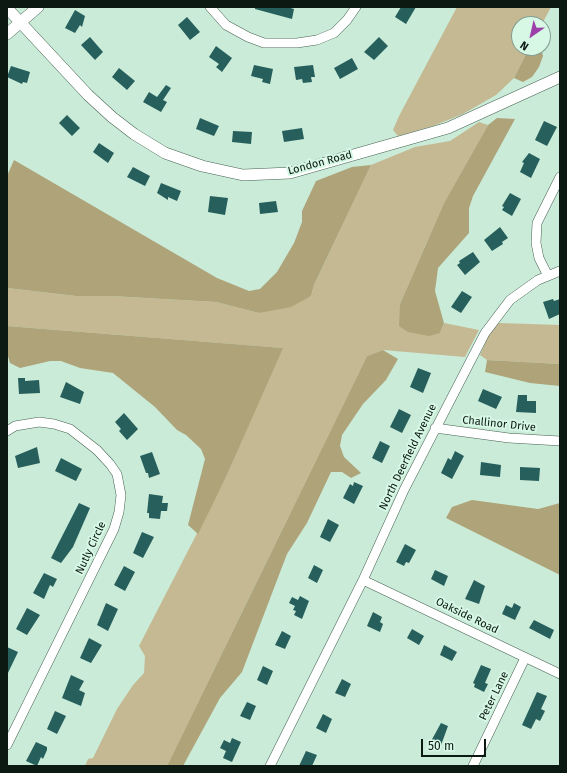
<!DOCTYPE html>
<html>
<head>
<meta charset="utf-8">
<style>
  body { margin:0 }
  #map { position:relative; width:567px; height:773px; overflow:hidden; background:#caebd8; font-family:"Fira Sans",sans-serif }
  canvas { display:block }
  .frame { position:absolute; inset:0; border:8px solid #0c1812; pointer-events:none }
  .north { position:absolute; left:511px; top:16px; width:40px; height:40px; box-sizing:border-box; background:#d7f8e5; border:1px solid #869e91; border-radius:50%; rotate:214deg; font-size:11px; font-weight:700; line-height:16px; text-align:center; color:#0c1812 }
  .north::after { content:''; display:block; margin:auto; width:14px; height:18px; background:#9c40aa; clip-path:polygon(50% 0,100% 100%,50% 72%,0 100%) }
  .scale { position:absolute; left:421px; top:739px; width:65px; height:18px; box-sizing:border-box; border:2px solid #0c1812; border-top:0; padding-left:5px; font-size:12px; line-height:14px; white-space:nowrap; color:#0c1812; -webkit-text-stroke:3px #d7f8e5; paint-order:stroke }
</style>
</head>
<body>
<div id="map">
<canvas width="567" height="773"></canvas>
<div class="frame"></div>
<div class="north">N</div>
<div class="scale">50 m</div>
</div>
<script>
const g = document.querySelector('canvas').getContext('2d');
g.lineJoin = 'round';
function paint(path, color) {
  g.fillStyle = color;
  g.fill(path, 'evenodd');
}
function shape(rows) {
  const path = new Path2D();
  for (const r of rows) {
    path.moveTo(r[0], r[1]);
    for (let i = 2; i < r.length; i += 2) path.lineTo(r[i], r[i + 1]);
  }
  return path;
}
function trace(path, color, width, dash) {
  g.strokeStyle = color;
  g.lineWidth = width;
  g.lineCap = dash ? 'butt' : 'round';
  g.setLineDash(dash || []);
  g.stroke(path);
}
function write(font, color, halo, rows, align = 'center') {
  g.font = font + ' "Fira Sans",sans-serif';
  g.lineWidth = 4;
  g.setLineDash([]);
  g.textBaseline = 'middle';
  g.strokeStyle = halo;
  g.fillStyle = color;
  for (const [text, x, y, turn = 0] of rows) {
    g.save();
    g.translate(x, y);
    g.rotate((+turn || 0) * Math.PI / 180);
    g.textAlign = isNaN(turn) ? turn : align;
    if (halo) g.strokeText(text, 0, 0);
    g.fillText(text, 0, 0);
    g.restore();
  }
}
paint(shape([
  [457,7,551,7,542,24,519,24,519,48,529,48,514,78,496,95,463,114,433,126,398,136,393,130,399,116],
  [479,122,488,125,444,203,400,304,440,333,444,323,479,330,465,357,383,350,367,356,167,766,85,766,88,759,93,758,117,709,133,685,144,673,145,656,139,646,227,475,282,348,7,326,7,288,76,296,111,296,216,302,259,313,311,296,314,285,371,165,415,147,450,141],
  [499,323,560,325,560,364,487,360,480,355,492,328]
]), '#c4b992');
paint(shape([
  [529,48,541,48,543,56,539,67,532,77,523,82,514,78],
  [497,118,515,119,473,196,469,208,469,233,438,268,435,291,444,323,440,333,429,336,408,332,399,326,400,304,444,203,488,125],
  [14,160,217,278,249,291,260,289,277,272,294,243,302,222,302,211,316,181,352,167,371,165,314,285,311,296,291,307,259,313,216,302,111,296,76,296,7,288,7,176],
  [7,326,283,348,227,475,198,534,188,525,205,459,201,449,186,435,177,430,155,407,113,373,80,368,61,361,50,361,20,368,10,363,7,353],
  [383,350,398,359,386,380,363,404,342,435,340,446,344,457,361,473,351,478,342,472,331,472,307,523,287,554,242,672,220,698,183,766,167,766,367,356],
  [487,360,560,364,560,386,530,383,485,372],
  [472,500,538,509,560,503,560,575,446,518,452,507]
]), '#aea379');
paint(shape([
  [255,7,287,7,294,9,292,19,255,9],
  [401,7,416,7,406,24,395,17],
  [75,10,85,16,82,27,80,25,75,33,65,28],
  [187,17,200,32,190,40,178,25],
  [90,37,103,52,95,60,81,45],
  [379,37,388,46,374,60,364,52],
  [216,46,232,58,222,72,216,67,219,64,209,57],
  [352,58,358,69,340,79,334,68],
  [254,65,273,69,270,84,262,82,263,79,251,76],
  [313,65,315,77,311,77,312,82,303,83,302,79,296,80,294,67],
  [11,66,30,72,27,83,23,82,22,84,7,77],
  [119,68,135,81,127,90,112,77],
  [166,85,171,88,163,100,167,102,161,112,143,102,149,92,157,97],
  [67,115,80,128,72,136,59,123],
  [200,118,219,126,214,136,196,129],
  [544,121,557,127,547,146,535,140],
  [302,128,304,139,284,142,282,131],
  [233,131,252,132,251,144,232,142],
  [99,143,114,153,108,163,93,152],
  [529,153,540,159,531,178,520,172,524,163,522,162],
  [133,167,150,176,145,186,127,177],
  [161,183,181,191,177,201,168,197,168,200,157,193],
  [510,193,521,199,512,216,502,210,504,207,502,206],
  [210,196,228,198,225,215,208,212],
  [276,201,278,212,260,214,259,203],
  [500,227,508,238,502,242,503,244,492,251,484,240],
  [473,252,480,262,465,275,457,265,460,263,459,261],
  [462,291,472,297,461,313,451,307],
  [553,299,554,301,560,299,560,314,549,319,543,302],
  [418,368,431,373,423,393,410,387],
  [18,378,25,378,25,381,39,380,40,393,19,394],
  [66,382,84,392,80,404,60,397],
  [483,389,502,397,496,409,478,401],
  [518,395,527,395,527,401,536,401,536,413,516,412],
  [399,409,411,415,402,433,390,427],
  [124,413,138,429,127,440,119,431,121,429,115,422],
  [380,441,390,446,382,463,372,458],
  [37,447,40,463,18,468,15,456],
  [455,451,464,456,452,479,441,473,448,458,451,460],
  [152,452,160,474,149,478,148,473,146,473,140,456],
  [61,458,82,469,76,481,55,471],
  [481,462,501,465,500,477,480,475],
  [520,467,540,468,539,481,520,480],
  [354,482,363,486,354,504,343,498,350,484,353,486],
  [149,494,163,496,162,503,168,503,167,511,161,511,160,519,149,518,149,513,147,513],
  [79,503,90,508,73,547,61,563,51,558],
  [328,519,339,525,330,542,320,537],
  [142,532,154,537,143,558,133,553],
  [405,544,416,550,409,563,406,562,404,566,396,562],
  [314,565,323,570,317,583,308,578],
  [124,566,135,572,125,591,114,585],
  [435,570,448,576,444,586,431,579],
  [44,573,57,579,53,587,50,585,44,599,33,593],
  [474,580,485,586,479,604,465,599],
  [300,596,309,601,302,619,294,615,296,611,293,610,295,606,289,603,292,597,298,600],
  [106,603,118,609,108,631,97,625],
  [514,603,521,607,515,620,502,614,506,605,512,608],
  [27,608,40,615,27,635,16,629],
  [373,612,382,617,380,622,383,624,380,632,367,626],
  [534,620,554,630,550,639,529,628],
  [412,629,424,636,419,645,407,638],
  [282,631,291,636,285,649,275,645],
  [89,638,102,645,91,663,80,658],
  [444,645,457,652,452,661,440,655],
  [7,647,18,652,7,675],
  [481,665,491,669,485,683,488,684,484,692,474,687,475,684,473,683],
  [263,666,273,671,267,685,257,680],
  [71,675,84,681,79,690,85,693,81,706,62,698],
  [342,679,351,684,345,697,335,693],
  [537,692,547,696,541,709,545,711,540,721,536,719,531,729,522,725],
  [247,702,256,706,250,720,240,716],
  [55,711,66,716,57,734,47,729],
  [323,714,332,719,326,733,316,728],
  [441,723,448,726,440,748,430,743],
  [232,738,241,742,232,762,223,758,226,751,220,748,224,740,230,743],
  [36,742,47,747,47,750,43,759,41,757,37,766,26,761],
  [306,751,317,755,312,766,299,766]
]), '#275f5d');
const minor = shape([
  [210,7,226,25,248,37,264,43,297,43,317,40,334,33,347,20,356,7],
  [548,276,539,258,536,243,537,223,560,177],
  [435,428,509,438,560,441],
  [7,431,15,426,39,422,54,424,70,429,97,450,110,464,117,474,121,495,119,512,114,529,7,745],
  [363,580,560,674],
  [270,766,363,580,404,490,485,333,510,300,538,280,560,271],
  [473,766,525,658]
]);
const tertiary = shape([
  [7,8,88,95,112,117,134,134,165,153,202,166,243,175,290,173,448,128,560,77],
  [7,34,38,7]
]);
trace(minor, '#466252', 10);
trace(tertiary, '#466252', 12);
trace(minor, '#fff', 9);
trace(tertiary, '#fff', 11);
write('11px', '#0c1812', '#d7f8e5', [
  ["London Road",320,163,-15],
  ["Challinor Drive",499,424,6],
  ["North Deerfield Avenue",408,457,-64],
  ["Nutly Circle",91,548,-65],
  ["Oakside Road",467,616,26],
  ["Peter Lane",494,696,-64]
]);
</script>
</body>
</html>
